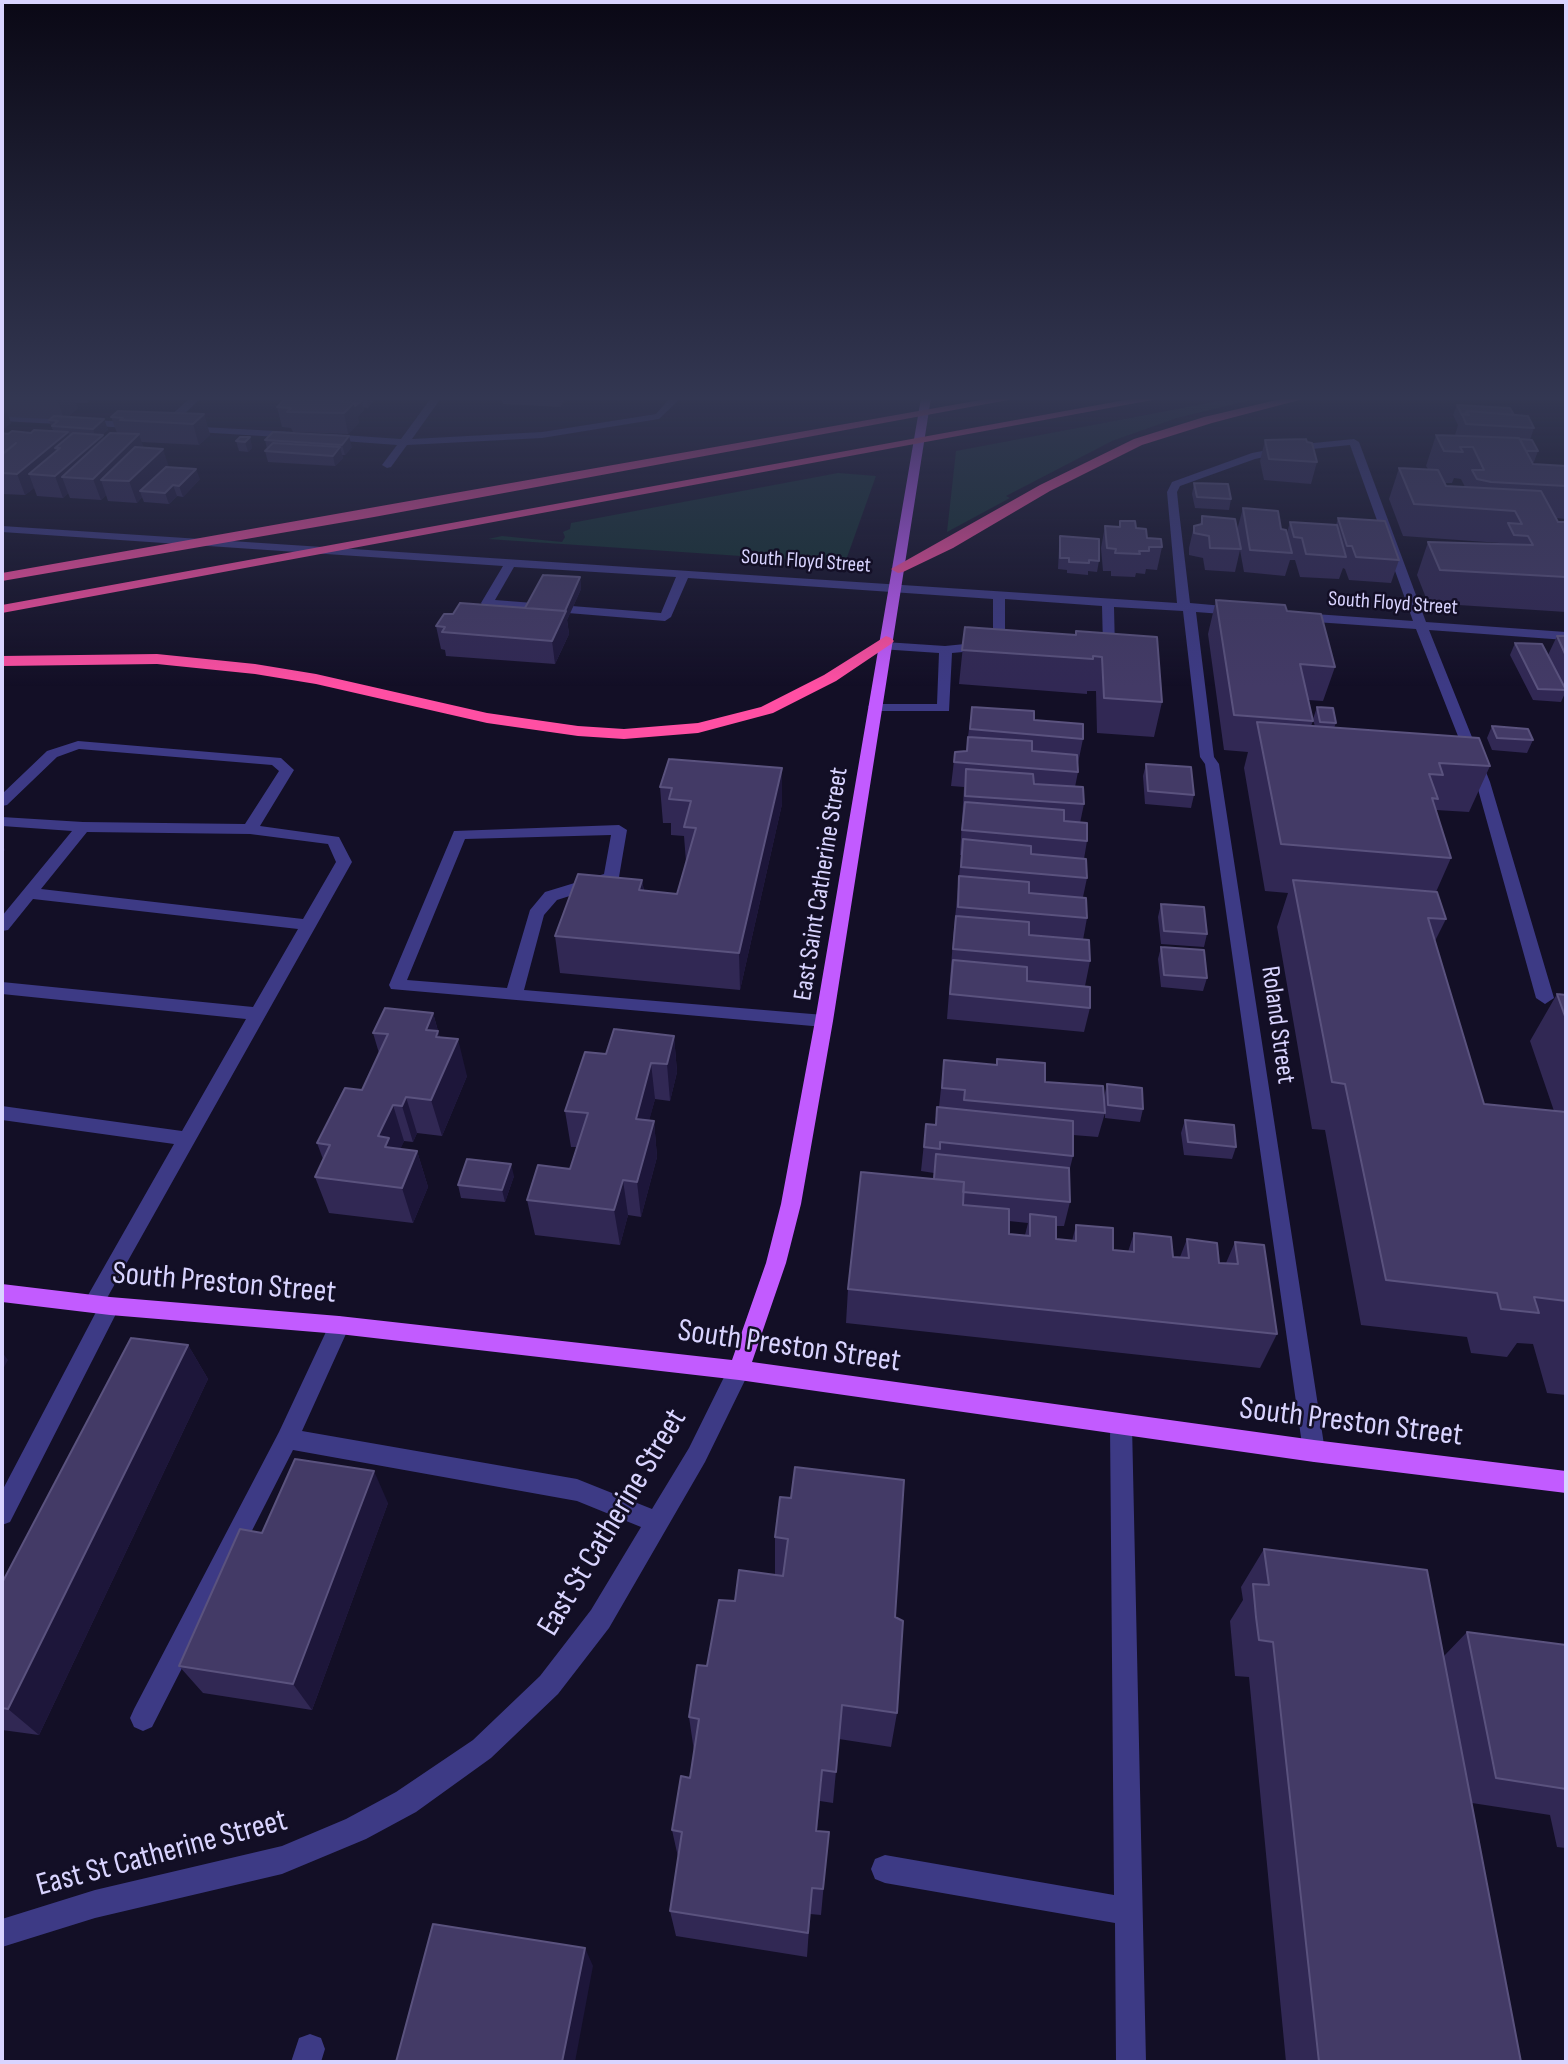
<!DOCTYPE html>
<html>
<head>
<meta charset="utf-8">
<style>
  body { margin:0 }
  #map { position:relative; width:1568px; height:2064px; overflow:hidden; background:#130f26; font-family:"Sofia Sans Condensed",sans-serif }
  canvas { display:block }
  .frame { position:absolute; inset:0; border:4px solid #d9d4ff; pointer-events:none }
</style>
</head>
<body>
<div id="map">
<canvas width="1568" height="2064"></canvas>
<div class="frame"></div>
</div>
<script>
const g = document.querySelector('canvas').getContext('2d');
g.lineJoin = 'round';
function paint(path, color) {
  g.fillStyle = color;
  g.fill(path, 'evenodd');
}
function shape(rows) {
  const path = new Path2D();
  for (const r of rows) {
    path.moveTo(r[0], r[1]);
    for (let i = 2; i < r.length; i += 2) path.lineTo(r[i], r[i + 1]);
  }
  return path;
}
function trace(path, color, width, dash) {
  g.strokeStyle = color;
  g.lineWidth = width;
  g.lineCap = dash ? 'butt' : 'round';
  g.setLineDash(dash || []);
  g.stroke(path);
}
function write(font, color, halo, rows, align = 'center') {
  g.font = font + ' "Sofia Sans Condensed",sans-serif';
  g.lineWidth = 5;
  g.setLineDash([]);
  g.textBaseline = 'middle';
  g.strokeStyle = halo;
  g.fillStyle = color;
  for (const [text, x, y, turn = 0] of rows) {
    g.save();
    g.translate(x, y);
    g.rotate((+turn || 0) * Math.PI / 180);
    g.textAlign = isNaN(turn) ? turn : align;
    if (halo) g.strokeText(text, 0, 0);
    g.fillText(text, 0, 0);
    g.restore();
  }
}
paint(shape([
  [1235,398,1259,398,1177,418,1112,441,1006,496,1010,498,947,532,956,451],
  [838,473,876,476,845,563,488,539,502,536,562,542,565,537,563,532,570,529,571,523]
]), '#12302f');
paint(shape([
  [190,398,201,398,177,421,148,429,2,421,2,415,148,423,169,417,190,398],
  [431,398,441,398,412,439,542,432,656,414,670,398,681,398,659,419,542,438,407,445,391,467,387,468,382,465,397,445,329,440,324,437,329,434,401,439,431,398],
  [185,426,294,432,299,435,294,438,181,431,181,427,185,426],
  [1354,439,1359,442,1426,622,1566,632,1566,640,1429,630,1490,782,1554,998,1545,1004,1536,998,1476,782,1416,629,1301,621,1295,617,1301,613,1413,621,1350,445,1293,451,1255,459,1180,486,1177,492,1179,511,1190,603,1235,607,1241,611,1235,615,1196,612,1214,757,1219,764,1325,1451,1322,1458,1314,1462,1306,1458,1303,1451,1205,764,1200,757,1183,611,1114,607,1115,651,1109,655,1097,650,1103,646,1102,606,1005,599,1005,640,1014,644,1008,648,999,648,993,644,993,599,688,578,671,617,665,621,483,606,481,603,503,566,2,532,2,526,1177,603,1167,492,1172,482,1252,453,1293,445,1354,439],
  [514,567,676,577,661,613,495,600,514,567],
  [885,642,945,646,985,642,991,646,985,650,952,653,949,711,875,711,868,707,870,704,937,704,939,653,880,649,879,646,885,642],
  [78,741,281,758,294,770,260,826,339,837,352,862,107,1298,117,1300,120,1306,10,1522,2,1525,2,1491,96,1312,86,1310,83,1304,174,1144,2,1120,2,1106,182,1131,246,1019,2,994,2,982,253,1007,298,929,33,899,8,930,2,931,2,916,72,831,2,826,2,817,83,822,245,824,279,771,272,765,79,749,57,757,7,805,2,806,2,794,47,751,78,741],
  [87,832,250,834,328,844,336,862,303,919,41,889,87,832],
  [619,825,627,830,619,877,617,881,557,900,544,915,524,990,824,1015,830,1017,833,1021,830,1025,824,1027,391,989,389,985,454,831,619,825],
  [611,835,604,874,545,892,530,910,507,988,407,980,465,839,611,835],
  [339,1316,346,1319,350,1325,302,1431,577,1479,652,1509,689,1448,731,1363,739,1360,747,1363,750,1370,705,1462,609,1628,558,1694,491,1758,416,1812,366,1839,282,1874,95,1918,2,1947,2,1919,95,1890,282,1846,346,1819,396,1792,473,1740,540,1676,591,1610,641,1527,577,1501,293,1450,152,1727,143,1731,134,1727,130,1718,134,1709,279,1432,332,1319,339,1316],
  [1121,1415,1129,1418,1132,1425,1146,2062,1116,2062,1115,1923,885,1883,875,1879,871,1869,875,1859,885,1855,1114,1895,1110,1425,1113,1418,1121,1415],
  [310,2034,321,2038,325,2049,321,2062,291,2062,299,2038,310,2034]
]), '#3d3a85');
paint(shape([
  [921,398,931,398,833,1021,801,1204,786,1263,752,1362,1314,1440,1566,1471,1566,1493,1314,1462,739,1380,339,1334,110,1315,2,1302,2,1284,110,1297,339,1316,732,1360,766,1263,781,1204,815,1021,921,398]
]), '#c25bff');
paint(shape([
  [992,398,1019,398,374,517,2,581,2,573,992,398],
  [1136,398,1163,398,2,613,2,605,1136,398],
  [1285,398,1307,398,1212,423,1142,445,1050,491,953,548,903,572,898,573,891,569,1040,485,1134,439,1204,417,1285,398],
  [886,636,891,638,894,641,891,644,836,681,773,713,698,733,624,739,578,736,487,723,316,684,255,674,157,664,2,666,2,656,157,654,255,664,316,674,487,713,578,726,624,729,698,723,761,707,824,675,886,636]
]), '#ff4fa3');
paint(shape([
  [2,398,93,398,87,403,76,403,78,408,68,417,104,419,108,430,102,435,104,438,117,433,111,417,204,414,210,435,199,445,141,442,144,448,169,467,200,479,183,497,177,496,169,504,144,502,142,497,137,503,108,501,106,495,101,500,70,498,68,493,63,498,37,496,34,488,25,495,2,494,2,433,53,431,49,420,50,419,8,417,11,423,2,430],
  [310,398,376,398,368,408,363,407,364,410,358,417,359,423,348,434,293,432,291,428,282,427,277,407],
  [502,398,565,398,565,399,560,407,503,404],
  [611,398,623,398,622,401,611,400],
  [1457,405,1514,415,1534,428,1530,440,1538,451,1534,462,1532,462,1533,464,1566,466,1566,519,1556,518,1558,522,1566,522,1566,612,1428,603,1417,575,1428,542,1500,544,1500,543,1403,536,1389,499,1399,468,1428,469,1426,466,1436,435,1455,435,1458,425,1453,415],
  [1454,478,1461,479,1465,487,1446,486,1444,483,1452,483],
  [273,432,352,447,345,455,342,455,343,458,335,466,268,462,265,451,267,449,265,440],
  [250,437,252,448,248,452,239,451,236,441],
  [1265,440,1307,442,1317,462,1311,484,1264,480,1260,461],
  [1194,483,1231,499,1229,510,1195,508,1192,494],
  [1243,508,1287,533,1290,522,1336,525,1338,518,1399,560,1391,583,1349,580,1345,569,1343,568,1339,579,1300,577,1295,560,1290,560,1285,576,1244,572,1240,550,1235,572,1205,570,1203,558,1189,555,1189,548,1194,526,1200,525,1202,516,1237,530],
  [1120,521,1136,528,1147,538,1162,547,1157,570,1146,569,1145,574,1136,573,1135,577,1111,576,1111,571,1103,571,1101,548,1105,526,1119,527],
  [1060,536,1099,561,1097,572,1088,571,1088,575,1067,573,1067,570,1058,569,1059,548],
  [580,577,581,589,567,620,569,634,555,664,446,656,445,650,441,649,436,626,453,614,525,608],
  [1216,600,1287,611,1335,667,1323,701,1308,700,1313,721,1311,726,1315,727,1313,719,1317,707,1336,723,1334,728,1490,766,1469,812,1436,810,1451,858,1436,892,1446,919,1435,941,1484,1104,1554,1111,1530,1041,1557,994,1566,995,1566,1395,1547,1393,1533,1344,1517,1343,1507,1357,1471,1353,1467,1337,1361,1325,1325,1130,1312,1129,1277,927,1288,893,1265,891,1244,768,1248,752,1224,750,1208,634],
  [965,627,1076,635,1076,631,1162,702,1154,737,1097,733,1096,691,1087,691,1087,694,959,684],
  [1557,636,1566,636,1566,691,1561,702,1533,700,1510,655,1515,643,1548,655],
  [972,707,1034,720,1083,739,1078,763,1077,763,1078,772,1075,787,1084,804,1080,823,1087,841,1084,859,1087,878,1083,897,1087,918,1083,940,1090,961,1085,986,1090,1008,1084,1032,947,1019,953,940,961,855,960,855,964,787,951,786,955,752,966,751],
  [1492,726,1533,740,1527,753,1492,750,1487,738],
  [1146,764,1194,795,1191,808,1145,804,1143,776],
  [782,768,782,804,740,990,560,973,555,936,642,880,644,891,677,894,686,862,684,836,671,835,671,823,663,823,660,787],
  [1161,904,1207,934,1204,947,1161,944,1158,917],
  [1161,947,1207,978,1203,991,1161,987,1158,959],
  [433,1013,440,1038,467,1076,442,1136,417,1133,413,1142,404,1141,400,1149,417,1151,428,1187,413,1223,329,1213,315,1177,323,1159,317,1143,362,1090,379,1053,373,1033],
  [674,1036,677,1072,670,1101,655,1099,649,1120,654,1121,657,1157,641,1217,628,1215,620,1245,535,1235,527,1200,570,1169,577,1147,571,1147,565,1111,606,1054],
  [997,1059,1045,1082,1104,1097,1107,1084,1143,1109,1140,1122,1105,1118,1105,1113,1098,1137,1073,1135,1073,1156,1069,1172,1070,1202,1064,1226,1056,1226,1056,1239,1072,1241,1076,1225,1113,1250,1128,1252,1134,1233,1173,1257,1180,1257,1187,1239,1219,1263,1226,1263,1235,1242,1277,1334,1260,1368,846,1323,848,1289,933,1179,934,1173,921,1171,926,1124,935,1125,937,1107,939,1107,944,1060,996,1065],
  [1009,1221,1028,1223,1025,1235,1009,1234],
  [1185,1120,1236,1147,1232,1159,1184,1155,1181,1133],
  [514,1176,505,1202,461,1198,458,1185],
  [188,1345,208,1379,39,1735,2,1730,2,1583],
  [780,1497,895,1617,897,1713,891,1747,839,1739,833,1803,820,1801,817,1831,826,1861,821,1915,810,1914,807,1957,676,1936,670,1911,678,1857,672,1830,690,1778,694,1751,689,1717,707,1666,735,1601,775,1575,775,1537],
  [388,1503,312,1710,203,1693,179,1666,262,1533],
  [1264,1549,1444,1656,1467,1632,1566,1645,1566,1848,1557,1847,1550,1815,1472,1803,1521,2062,1286,2062,1249,1677,1235,1676,1230,1621,1243,1600,1241,1587]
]), '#312854');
paint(shape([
  [57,398,74,398,78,408,64,420],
  [85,398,93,398,87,403],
  [366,398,376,398,368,408],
  [559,398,565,398,560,407],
  [362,400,364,410,358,417,359,423,348,434,344,413,355,402],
  [7,412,11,423,2,430,2,416],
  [204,414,210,435,199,445,193,424],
  [104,419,108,430,96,439,93,429],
  [68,432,76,452,55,448,61,465,29,474,34,488,25,495,17,474],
  [139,434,146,455,101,480,106,495,101,500,93,479],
  [103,435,110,456,62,477,68,493,63,498,55,476],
  [349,436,352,447,345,455,342,445],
  [250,437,252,448,248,452,245,442],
  [340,447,343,458,335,466,333,456],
  [163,449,170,470,140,491,142,497,137,503,129,481],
  [196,469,200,479,183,497,179,486],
  [173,485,177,496,169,504,165,493],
  [580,577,581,589,567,620,569,634,555,664,552,641],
  [782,768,782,804,740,990,739,953],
  [2,843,5,850,2,854],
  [642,880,646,916,639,890],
  [433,1013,447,1064,458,1039,467,1076,442,1136,431,1100,426,1030],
  [674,1036,677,1072,670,1101,667,1064],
  [651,1063,655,1099,640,1155,636,1119],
  [406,1097,417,1133,413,1142,402,1106],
  [393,1105,404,1141,392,1168,378,1136],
  [654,1121,657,1157,641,1217,637,1182],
  [417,1151,428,1187,413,1223,402,1188],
  [511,1164,514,1176,505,1202,502,1190],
  [623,1180,628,1215,620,1245,614,1210],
  [188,1345,208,1379,39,1735,8,1709],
  [2,1352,8,1360,2,1371],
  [374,1471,388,1503,312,1710,293,1684],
  [822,1770,820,1801,814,1859,816,1831],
  [585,1948,593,1966,575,2062,562,2062]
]), '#1d163a');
const building = shape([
  [310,398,340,398,362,400,355,406,355,402,304,399,310,398],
  [299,399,355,402,344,413,287,412,291,408,277,407,284,400,296,401,299,399],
  [1457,405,1510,408,1514,415,1467,411,1465,414,1462,415,1457,405],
  [118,411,204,414,193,424,120,420,123,418,111,417,118,411],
  [1467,411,1528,416,1534,428,1466,424,1462,414,1469,415,1467,411],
  [54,416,104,419,93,429,52,426,58,421,49,420,54,416],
  [34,430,68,432,17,474,2,473,2,455,16,443,2,454,2,433,8,434,12,431,31,433,34,430],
  [273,432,349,436,342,445,265,440,273,432],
  [73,433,103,435,55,476,29,474,60,448,55,448,73,433],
  [110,433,139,434,93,479,62,477,110,433],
  [1436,435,1519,438,1533,464,1566,466,1566,486,1491,482,1477,479,1472,470,1484,470,1473,447,1460,447,1463,452,1444,451,1436,435],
  [240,437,250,437,245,442,236,441,240,437],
  [1306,439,1307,442,1312,443,1317,462,1269,459,1265,440,1306,439],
  [1520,439,1532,440,1538,451,1526,451,1520,439],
  [273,443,340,447,333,456,265,451,273,443],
  [135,447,163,449,129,481,101,480,135,447],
  [166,467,196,469,179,486,173,485,165,493,140,491,166,467],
  [1399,468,1438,470,1446,486,1541,491,1558,522,1566,522,1566,577,1440,570,1428,542,1533,545,1528,536,1514,535,1508,523,1522,524,1515,511,1414,504,1399,468],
  [1194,483,1228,484,1231,499,1197,497,1194,483],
  [1243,508,1278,511,1281,529,1286,530,1292,553,1250,550,1243,508],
  [1202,516,1235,519,1241,549,1210,548,1209,536,1194,533,1194,526,1202,524,1202,516],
  [1338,518,1385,521,1399,560,1356,557,1352,546,1347,546,1338,518],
  [1120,521,1135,521,1136,528,1146,529,1147,538,1161,539,1162,547,1149,547,1149,551,1139,551,1140,554,1115,553,1116,549,1107,548,1105,526,1120,527,1120,521],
  [1290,522,1337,525,1346,557,1306,554,1302,538,1294,537,1290,522],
  [1060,536,1099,539,1099,561,1089,560,1089,563,1069,562,1069,558,1060,558,1060,536],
  [543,575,580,577,565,611,525,608,543,575],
  [1216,600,1285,605,1287,611,1321,614,1335,667,1300,664,1313,721,1234,715,1216,600],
  [460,603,566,611,552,641,442,632,445,627,436,626,444,614,453,614,460,603],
  [965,627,1076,635,1076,631,1157,637,1162,702,1104,698,1102,657,1093,656,1093,659,962,650,965,627],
  [1557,636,1566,636,1566,656,1557,636],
  [1515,643,1542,644,1566,690,1538,689,1515,643],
  [972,707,1034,711,1034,720,1083,724,1083,739,970,729,972,707],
  [1317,707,1333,708,1336,723,1320,722,1317,707],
  [1257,722,1479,738,1490,766,1439,763,1443,775,1429,774,1438,799,1432,798,1451,858,1281,844,1257,722],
  [1492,726,1528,729,1533,740,1497,738,1492,726],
  [968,737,1032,741,1032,751,1077,755,1078,772,954,762,955,752,967,751,968,737],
  [669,759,782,768,739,953,555,936,578,874,642,880,639,890,677,894,696,828,684,827,691,801,669,799,672,788,660,787,669,759],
  [1146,764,1191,767,1194,795,1148,791,1146,764],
  [966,769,1033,774,1034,784,1083,787,1084,804,965,796,966,769],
  [965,802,1064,810,1064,821,1087,823,1087,841,962,830,965,802],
  [963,839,1031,846,1031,854,1086,859,1087,878,961,867,963,839],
  [959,876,1029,882,1029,893,1086,898,1087,918,958,907,959,876],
  [1293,880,1437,892,1446,919,1428,918,1484,1104,1566,1112,1566,1301,1534,1297,1539,1313,1501,1309,1497,1293,1386,1280,1345,1084,1332,1082,1293,880],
  [1161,904,1204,907,1207,934,1164,931,1161,904],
  [956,916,1029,922,1029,935,1089,940,1090,961,953,949,956,916],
  [1161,947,1204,950,1207,978,1164,975,1161,947],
  [953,960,1027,967,1027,981,1090,987,1090,1008,950,994,953,960],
  [1557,994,1566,995,1566,1019,1557,994],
  [385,1008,433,1013,426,1030,438,1031,436,1037,458,1039,431,1100,406,1097,402,1106,393,1105,378,1136,389,1138,385,1147,417,1151,402,1188,315,1177,330,1145,317,1143,345,1088,362,1090,388,1034,373,1033,385,1008],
  [614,1029,674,1036,667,1064,651,1063,636,1119,654,1121,637,1182,623,1180,614,1210,527,1200,538,1165,570,1169,588,1113,565,1111,585,1052,606,1054,614,1029],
  [997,1059,1045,1063,1045,1082,1103,1086,1105,1113,964,1100,965,1090,942,1088,944,1060,997,1065,997,1059],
  [1107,1084,1142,1088,1143,1109,1108,1105,1107,1084],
  [937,1107,1073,1121,1073,1156,940,1142,940,1149,924,1147,926,1124,936,1125,937,1107],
  [1185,1120,1234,1125,1236,1147,1188,1142,1185,1120],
  [936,1154,1069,1168,1070,1202,963,1192,964,1182,934,1179,936,1154],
  [467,1159,511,1164,502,1190,458,1185,467,1159],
  [861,1172,964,1182,963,1205,1009,1209,1009,1234,1030,1236,1030,1214,1056,1217,1056,1239,1076,1241,1076,1225,1113,1228,1113,1250,1134,1252,1134,1233,1171,1237,1173,1257,1189,1258,1187,1239,1217,1243,1219,1263,1238,1264,1235,1242,1264,1245,1277,1334,848,1289,861,1172],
  [131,1338,188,1345,8,1709,2,1708,2,1583,131,1338],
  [295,1459,374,1471,293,1684,179,1666,240,1529,262,1533,295,1459],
  [795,1467,904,1480,895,1617,903,1621,897,1713,842,1705,836,1772,822,1770,816,1831,829,1832,823,1889,812,1888,808,1933,670,1911,682,1832,672,1830,681,1776,690,1778,699,1719,689,1717,697,1665,707,1666,719,1600,735,1601,739,1570,783,1576,788,1539,775,1537,780,1497,791,1498,795,1467],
  [1264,1549,1427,1570,1521,2062,1319,2062,1273,1642,1259,1640,1256,1617,1253,1584,1269,1585,1264,1549],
  [1467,1632,1566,1645,1566,1789,1496,1778,1467,1632],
  [433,1924,585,1948,562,2062,396,2062,433,1924]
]);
paint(building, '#433a66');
trace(building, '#5a527e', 2);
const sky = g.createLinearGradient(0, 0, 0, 687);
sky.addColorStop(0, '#0a0815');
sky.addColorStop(0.58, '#333752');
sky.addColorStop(1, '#33375200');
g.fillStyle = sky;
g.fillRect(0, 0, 1568, 687);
write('21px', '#d9d4ff', '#130f26', [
  ["South Floyd Street",806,562,4],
  ["South Floyd Street",1393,604,4]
]);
write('26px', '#d9d4ff', '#130f26', [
  ["East Saint Catherine Street",822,884,-81],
  ["Roland Street",1277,1025,82]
]);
write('32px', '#d9d4ff', '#130f26', [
  ["South Preston Street",224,1284,5],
  ["South Preston Street",789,1347,8],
  ["South Preston Street",1351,1423,7],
  ["East St Catherine Street",613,1523,-59],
  ["East St Catherine Street",162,1854,-15]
]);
</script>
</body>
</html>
